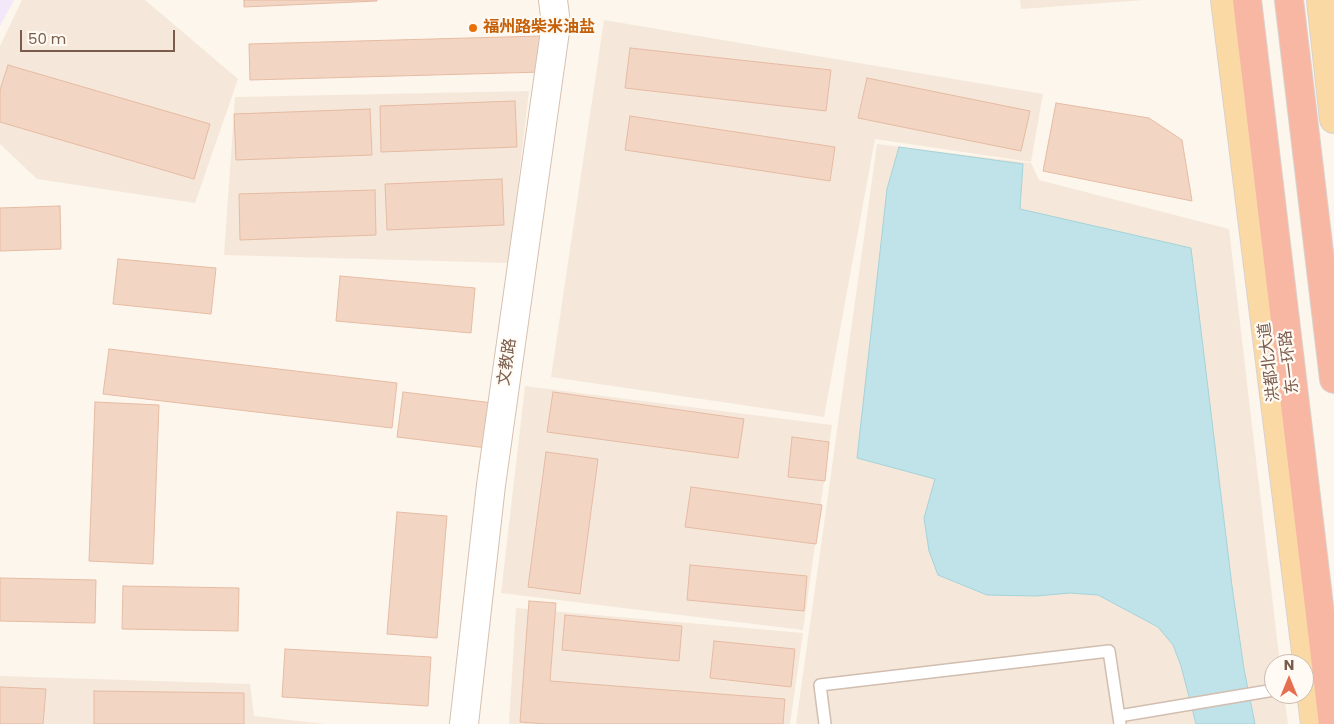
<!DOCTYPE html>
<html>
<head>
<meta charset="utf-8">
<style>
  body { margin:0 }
  #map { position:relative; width:1334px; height:724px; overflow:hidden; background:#fdf6ec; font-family:Poppins,sans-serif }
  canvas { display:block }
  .north { position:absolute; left:1264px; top:654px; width:50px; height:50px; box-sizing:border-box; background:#fffaf3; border:1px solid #cabbb1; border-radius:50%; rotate:0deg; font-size:14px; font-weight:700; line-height:20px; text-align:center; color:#7a5c4d }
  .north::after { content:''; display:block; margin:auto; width:18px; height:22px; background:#e76f51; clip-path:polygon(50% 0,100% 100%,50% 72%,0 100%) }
  .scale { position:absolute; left:20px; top:30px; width:155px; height:22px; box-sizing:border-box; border:2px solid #7a5c4d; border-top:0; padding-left:6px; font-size:15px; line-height:18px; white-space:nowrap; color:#7a5c4d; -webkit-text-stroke:4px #fffaf3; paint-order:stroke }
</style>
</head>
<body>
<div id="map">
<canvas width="1334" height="724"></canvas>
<div class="north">N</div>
<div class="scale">50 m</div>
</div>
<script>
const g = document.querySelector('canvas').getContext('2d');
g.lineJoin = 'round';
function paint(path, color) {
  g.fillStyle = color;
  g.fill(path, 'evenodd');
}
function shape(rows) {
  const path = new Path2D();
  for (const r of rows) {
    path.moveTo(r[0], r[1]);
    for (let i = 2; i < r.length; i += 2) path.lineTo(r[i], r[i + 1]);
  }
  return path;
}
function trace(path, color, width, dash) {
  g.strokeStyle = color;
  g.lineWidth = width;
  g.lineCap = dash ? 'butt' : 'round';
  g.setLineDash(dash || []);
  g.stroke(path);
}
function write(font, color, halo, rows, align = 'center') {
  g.font = font + ' Poppins,"Noto Sans SC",sans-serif';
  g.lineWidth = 4.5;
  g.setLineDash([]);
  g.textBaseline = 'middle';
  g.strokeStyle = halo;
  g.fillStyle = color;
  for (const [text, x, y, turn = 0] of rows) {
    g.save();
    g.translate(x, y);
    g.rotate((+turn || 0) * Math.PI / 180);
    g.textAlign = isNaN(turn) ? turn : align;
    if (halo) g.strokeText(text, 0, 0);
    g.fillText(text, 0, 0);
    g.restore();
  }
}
paint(shape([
  [22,0,145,0,238,79,195,203,37,179,0,144,0,46],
  [1020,0,1145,0,1021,9],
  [604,20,1043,94,1031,162,875,139,824,417,551,377],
  [529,91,509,263,224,255,235,97],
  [877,144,1031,163,1039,180,1229,229,1280,664,1274,664,1274,694,1284,694,1288,724,796,724],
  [525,386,832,425,803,630,501,593],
  [516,608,803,633,790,724,509,724],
  [0,676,250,684,254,716,326,724,0,724]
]), '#f5e8da');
paint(shape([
  [0,0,14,0,0,26]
]), '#f3e8fa');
const water = shape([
  [899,147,1023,164,1020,209,1191,248,1232,586,1244,669,1255,724,1196,724,1181,666,1173,645,1158,627,1098,595,1070,593,1036,596,987,595,938,575,929,551,924,518,935,479,857,458,887,189,899,147]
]);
paint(water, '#bfe3e8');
trace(water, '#a5d3da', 1);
const building = shape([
  [244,0,377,0,377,1,244,7,244,0],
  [542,36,543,72,250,80,249,44,542,36],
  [630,48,831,70,826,111,625,88,630,48],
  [8,65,210,124,194,179,0,122,0,90,8,65],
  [867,78,1030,111,1021,151,858,118,867,78],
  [515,101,517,147,381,152,380,106,515,101],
  [1056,103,1149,118,1182,140,1192,201,1043,171,1056,103],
  [370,109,372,155,236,160,234,114,370,109],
  [630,116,835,147,830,181,625,150,630,116],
  [502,179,504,225,387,230,385,184,502,179],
  [375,190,376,235,240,240,239,194,375,190],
  [60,206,61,249,0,251,0,208,60,206],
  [118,259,216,268,211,314,113,304,118,259],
  [340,276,475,288,471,333,336,321,340,276],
  [109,349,397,383,392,428,103,394,109,349],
  [403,392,501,404,495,449,397,437,403,392],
  [553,392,744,419,738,458,547,432,553,392],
  [95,402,159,405,153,564,89,561,95,402],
  [792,437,829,442,825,481,788,477,792,437],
  [546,452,598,459,580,594,528,587,546,452],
  [691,487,822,505,816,544,685,527,691,487],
  [397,512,447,516,437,638,387,634,397,512],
  [690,565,807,576,804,611,687,600,690,565],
  [0,578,96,580,95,623,0,621,0,578],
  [123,586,239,588,238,631,122,629,123,586],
  [529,601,556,603,550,681,785,699,783,724,546,724,520,722,529,601],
  [565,615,682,626,679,661,562,650,565,615],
  [714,641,795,649,791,687,710,678,714,641],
  [285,649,431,657,428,706,282,697,285,649],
  [0,687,46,689,43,724,0,724,0,687],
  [94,691,244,693,244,724,94,724,94,691]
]);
paint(building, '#f3d5c3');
trace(building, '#e6bba3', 1);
const lane = shape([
  [1119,716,1274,690],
  [825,724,820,685,1109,651,1120,724]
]);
const secondary = shape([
  [464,724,491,485,556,24,553,0]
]);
const primary = shape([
  [1225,0,1315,724],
  [1321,0,1334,119]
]);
const highway = shape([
  [1247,0,1333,724],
  [1289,0,1334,379]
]);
trace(lane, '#d1beb0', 14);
trace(secondary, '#d6c0b0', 30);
trace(primary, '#dad1cd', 30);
trace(highway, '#dad1cd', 30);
trace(lane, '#fff', 11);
trace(secondary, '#fff', 28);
trace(primary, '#fbd9a5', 28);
trace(highway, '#f7b7a3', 28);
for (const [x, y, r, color] of [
  [473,28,5,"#e8710a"]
]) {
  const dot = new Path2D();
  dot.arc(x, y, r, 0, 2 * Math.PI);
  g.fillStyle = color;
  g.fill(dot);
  trace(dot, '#fffaf3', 2);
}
write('bold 16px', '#c56008', '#fffaf3', [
  ["福州路柴米油盐",483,28]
], 'left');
write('16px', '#7a5c4d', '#fffaf3', [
  ["文教路",508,362,-82],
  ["洪都北大道",1270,362,-97],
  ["东一环路",1290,362,-97]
]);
</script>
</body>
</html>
